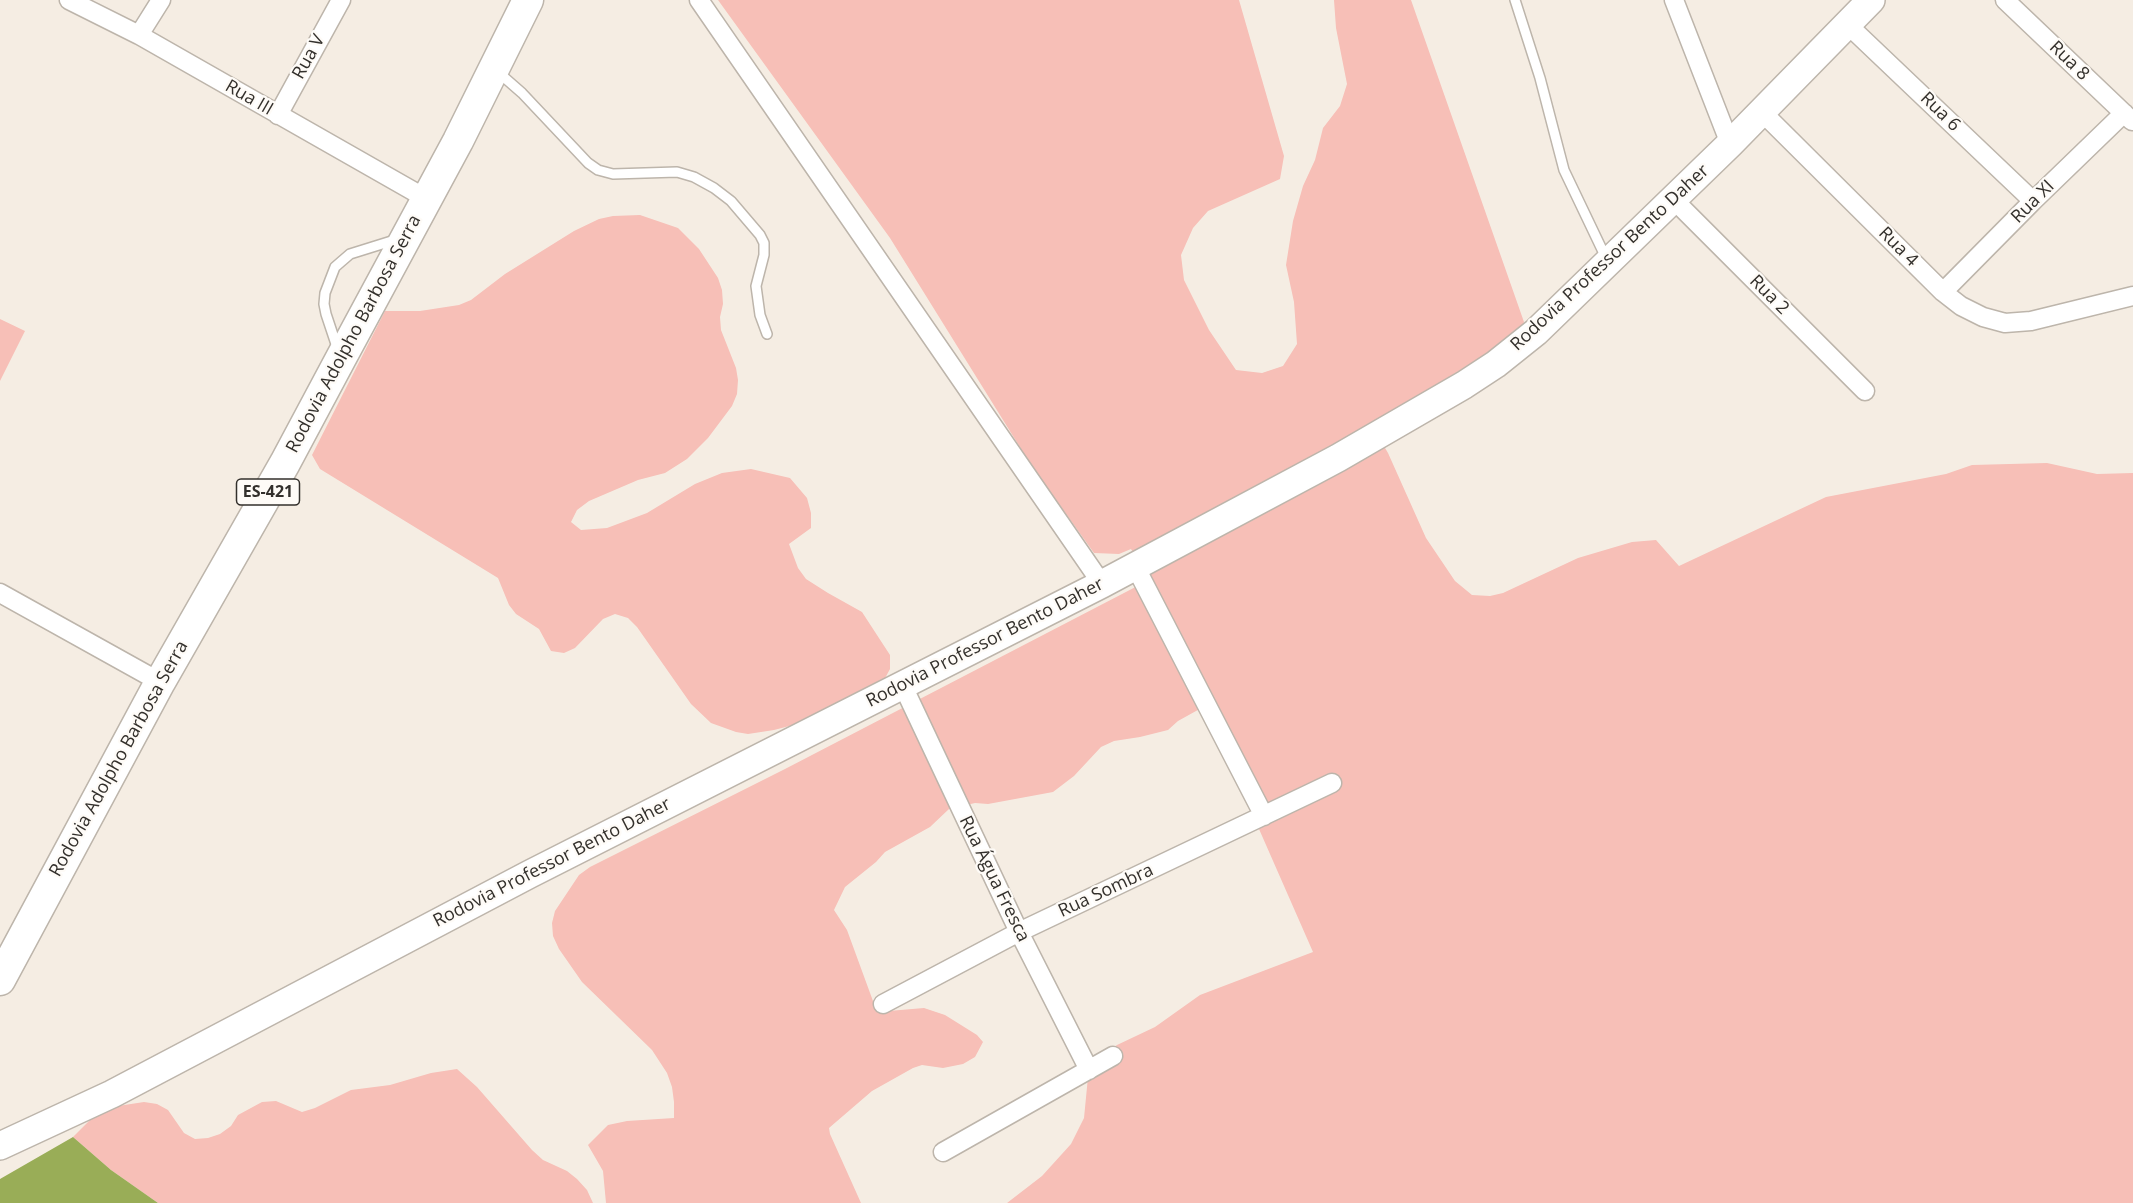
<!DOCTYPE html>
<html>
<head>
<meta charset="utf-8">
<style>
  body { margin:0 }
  canvas { display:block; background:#f5ede3 }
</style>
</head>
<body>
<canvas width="2133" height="1203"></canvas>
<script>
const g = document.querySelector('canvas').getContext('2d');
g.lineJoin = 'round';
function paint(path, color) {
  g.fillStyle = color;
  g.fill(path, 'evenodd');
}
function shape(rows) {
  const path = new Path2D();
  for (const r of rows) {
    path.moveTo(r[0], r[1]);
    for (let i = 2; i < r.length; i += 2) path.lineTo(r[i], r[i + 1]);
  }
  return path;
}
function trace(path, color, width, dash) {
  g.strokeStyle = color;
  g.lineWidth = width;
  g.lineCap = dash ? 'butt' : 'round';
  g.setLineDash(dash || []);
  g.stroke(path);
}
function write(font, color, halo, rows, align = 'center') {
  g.font = font + ' "Open Sans",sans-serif';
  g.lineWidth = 4.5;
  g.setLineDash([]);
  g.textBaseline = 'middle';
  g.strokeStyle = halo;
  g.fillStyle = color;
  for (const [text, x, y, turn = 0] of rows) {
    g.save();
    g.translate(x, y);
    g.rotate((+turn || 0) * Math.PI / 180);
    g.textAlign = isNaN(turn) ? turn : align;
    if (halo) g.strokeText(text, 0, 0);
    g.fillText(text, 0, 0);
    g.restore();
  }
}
paint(shape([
  [718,0,1239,0,1284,156,1280,179,1208,211,1193,228,1181,255,1184,280,1209,330,1236,370,1262,373,1283,366,1297,344,1294,302,1286,265,1293,221,1303,186,1315,160,1323,128,1340,106,1347,84,1336,28,1334,0,1411,0,1524,322,1520,334,1371,424,1388,453,1426,538,1455,581,1472,595,1490,596,1503,593,1578,558,1632,542,1656,540,1679,566,1826,497,1946,474,1972,465,2047,463,2097,474,2133,473,2133,1203,1007,1203,1042,1176,1071,1144,1084,1118,1088,1077,1100,1057,1117,1045,1155,1027,1200,995,1313,952,1205,706,1178,721,1168,730,1140,737,1114,741,1101,747,1074,776,1053,792,988,804,975,803,949,809,930,827,885,852,876,862,845,887,834,910,847,930,877,1012,924,1008,945,1015,977,1035,983,1042,975,1057,963,1064,943,1068,922,1065,913,1068,872,1091,829,1128,830,1134,861,1203,606,1203,603,1171,588,1145,608,1125,627,1121,674,1118,674,1102,672,1087,667,1073,652,1050,582,982,559,949,553,936,552,923,555,911,579,875,590,867,785,769,1149,580,1131,549,1119,554,1094,553,1031,465,890,238],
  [640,215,678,228,699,249,718,278,722,290,723,304,720,317,721,330,736,368,738,380,737,394,732,406,708,438,687,459,665,473,638,480,589,501,577,510,571,522,581,530,607,528,647,513,695,484,722,473,751,469,790,478,807,498,811,513,811,528,789,544,798,568,806,579,828,593,862,612,890,655,890,669,884,680,873,688,836,703,826,711,801,723,774,730,748,734,736,732,711,723,691,704,637,627,628,618,615,614,603,619,575,648,564,653,551,651,539,629,516,614,509,605,498,578,320,469,312,455,385,311,420,311,459,305,471,300,505,274,574,231,599,219,613,216],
  [0,319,25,331,0,381],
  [457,1069,477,1087,532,1150,543,1160,567,1171,577,1179,587,1190,593,1203,158,1203,111,1170,73,1137,94,1116,118,1106,144,1102,157,1104,168,1110,184,1133,195,1139,208,1138,220,1134,231,1126,238,1115,262,1102,276,1101,302,1112,315,1108,351,1090,390,1085,431,1073]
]), '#f7bfb7');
paint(shape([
  [73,1137,111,1170,158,1203,0,1203,0,1179]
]), '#99ad57');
const lane = shape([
  [1515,0,1540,78,1564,170,1607,260],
  [498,72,522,93,588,163,598,170,613,174,677,172,694,177,714,188,731,201,760,235,764,243,764,255,756,286,760,315,767,334],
  [338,350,326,314,324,304,325,293,335,267,350,254,398,239]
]);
const street = shape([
  [69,0,139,35,427,199],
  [699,0,1102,584],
  [1674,0,1730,144],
  [2005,0,2132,121],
  [1847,24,2033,201],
  [139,35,161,0],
  [1762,112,1943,292,1961,306,1983,317,2005,323,2031,321,2133,296],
  [278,115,341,0],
  [1674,200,1865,391],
  [1943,292,2033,201,2124,113],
  [1135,566,1264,816],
  [0,593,160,682],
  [903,686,1019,932,1089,1070],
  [883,1004,1019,932,1332,783],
  [943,1152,1113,1056]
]);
const secondary = shape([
  [0,1146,112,1094,530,874,1102,584,1338,458,1464,385,1496,364,1536,332,1730,144,1871,0]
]);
const primary = shape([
  [0,980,160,682,285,463,341,358,458,141,528,0]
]);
trace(lane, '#bdb5ab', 12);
trace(street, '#bdb5ab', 21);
trace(secondary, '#bdb5ab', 30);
trace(primary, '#bdb5ab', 33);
trace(lane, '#fff', 9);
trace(street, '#fff', 18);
trace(secondary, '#fff', 27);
trace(primary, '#fff', 30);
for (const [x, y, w] of [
  [268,492,63]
]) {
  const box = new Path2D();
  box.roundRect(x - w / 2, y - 13, w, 26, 4.5);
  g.fillStyle = '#fefbf7';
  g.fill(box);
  trace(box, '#33302c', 1.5);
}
write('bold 16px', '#33302c', null, [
  ["ES-421",268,492]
]);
write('18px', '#33302c', '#fefbf7', [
  ["Rua V",309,57,-61],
  ["Rua 8",2069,61,44],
  ["Rua III",249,98,30],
  ["Rua 6",1940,112,44],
  ["Rua XI",2033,202,-45],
  ["Rua 4",1898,247,45],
  ["Rodovia Professor Bento Daher",1610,258,-43],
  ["Rua 2",1769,295,45],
  ["Rodovia Adolpho Barbosa Serra",354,334,-62],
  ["Rodovia Professor Bento Daher",985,643,-27],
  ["Rodovia Adolpho Barbosa Serra",119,759,-61],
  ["Rodovia Professor Bento Daher",552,863,-27],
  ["Rua Água Fresca",994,879,64],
  ["Rua Sombra",1106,891,-25]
]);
</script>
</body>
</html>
